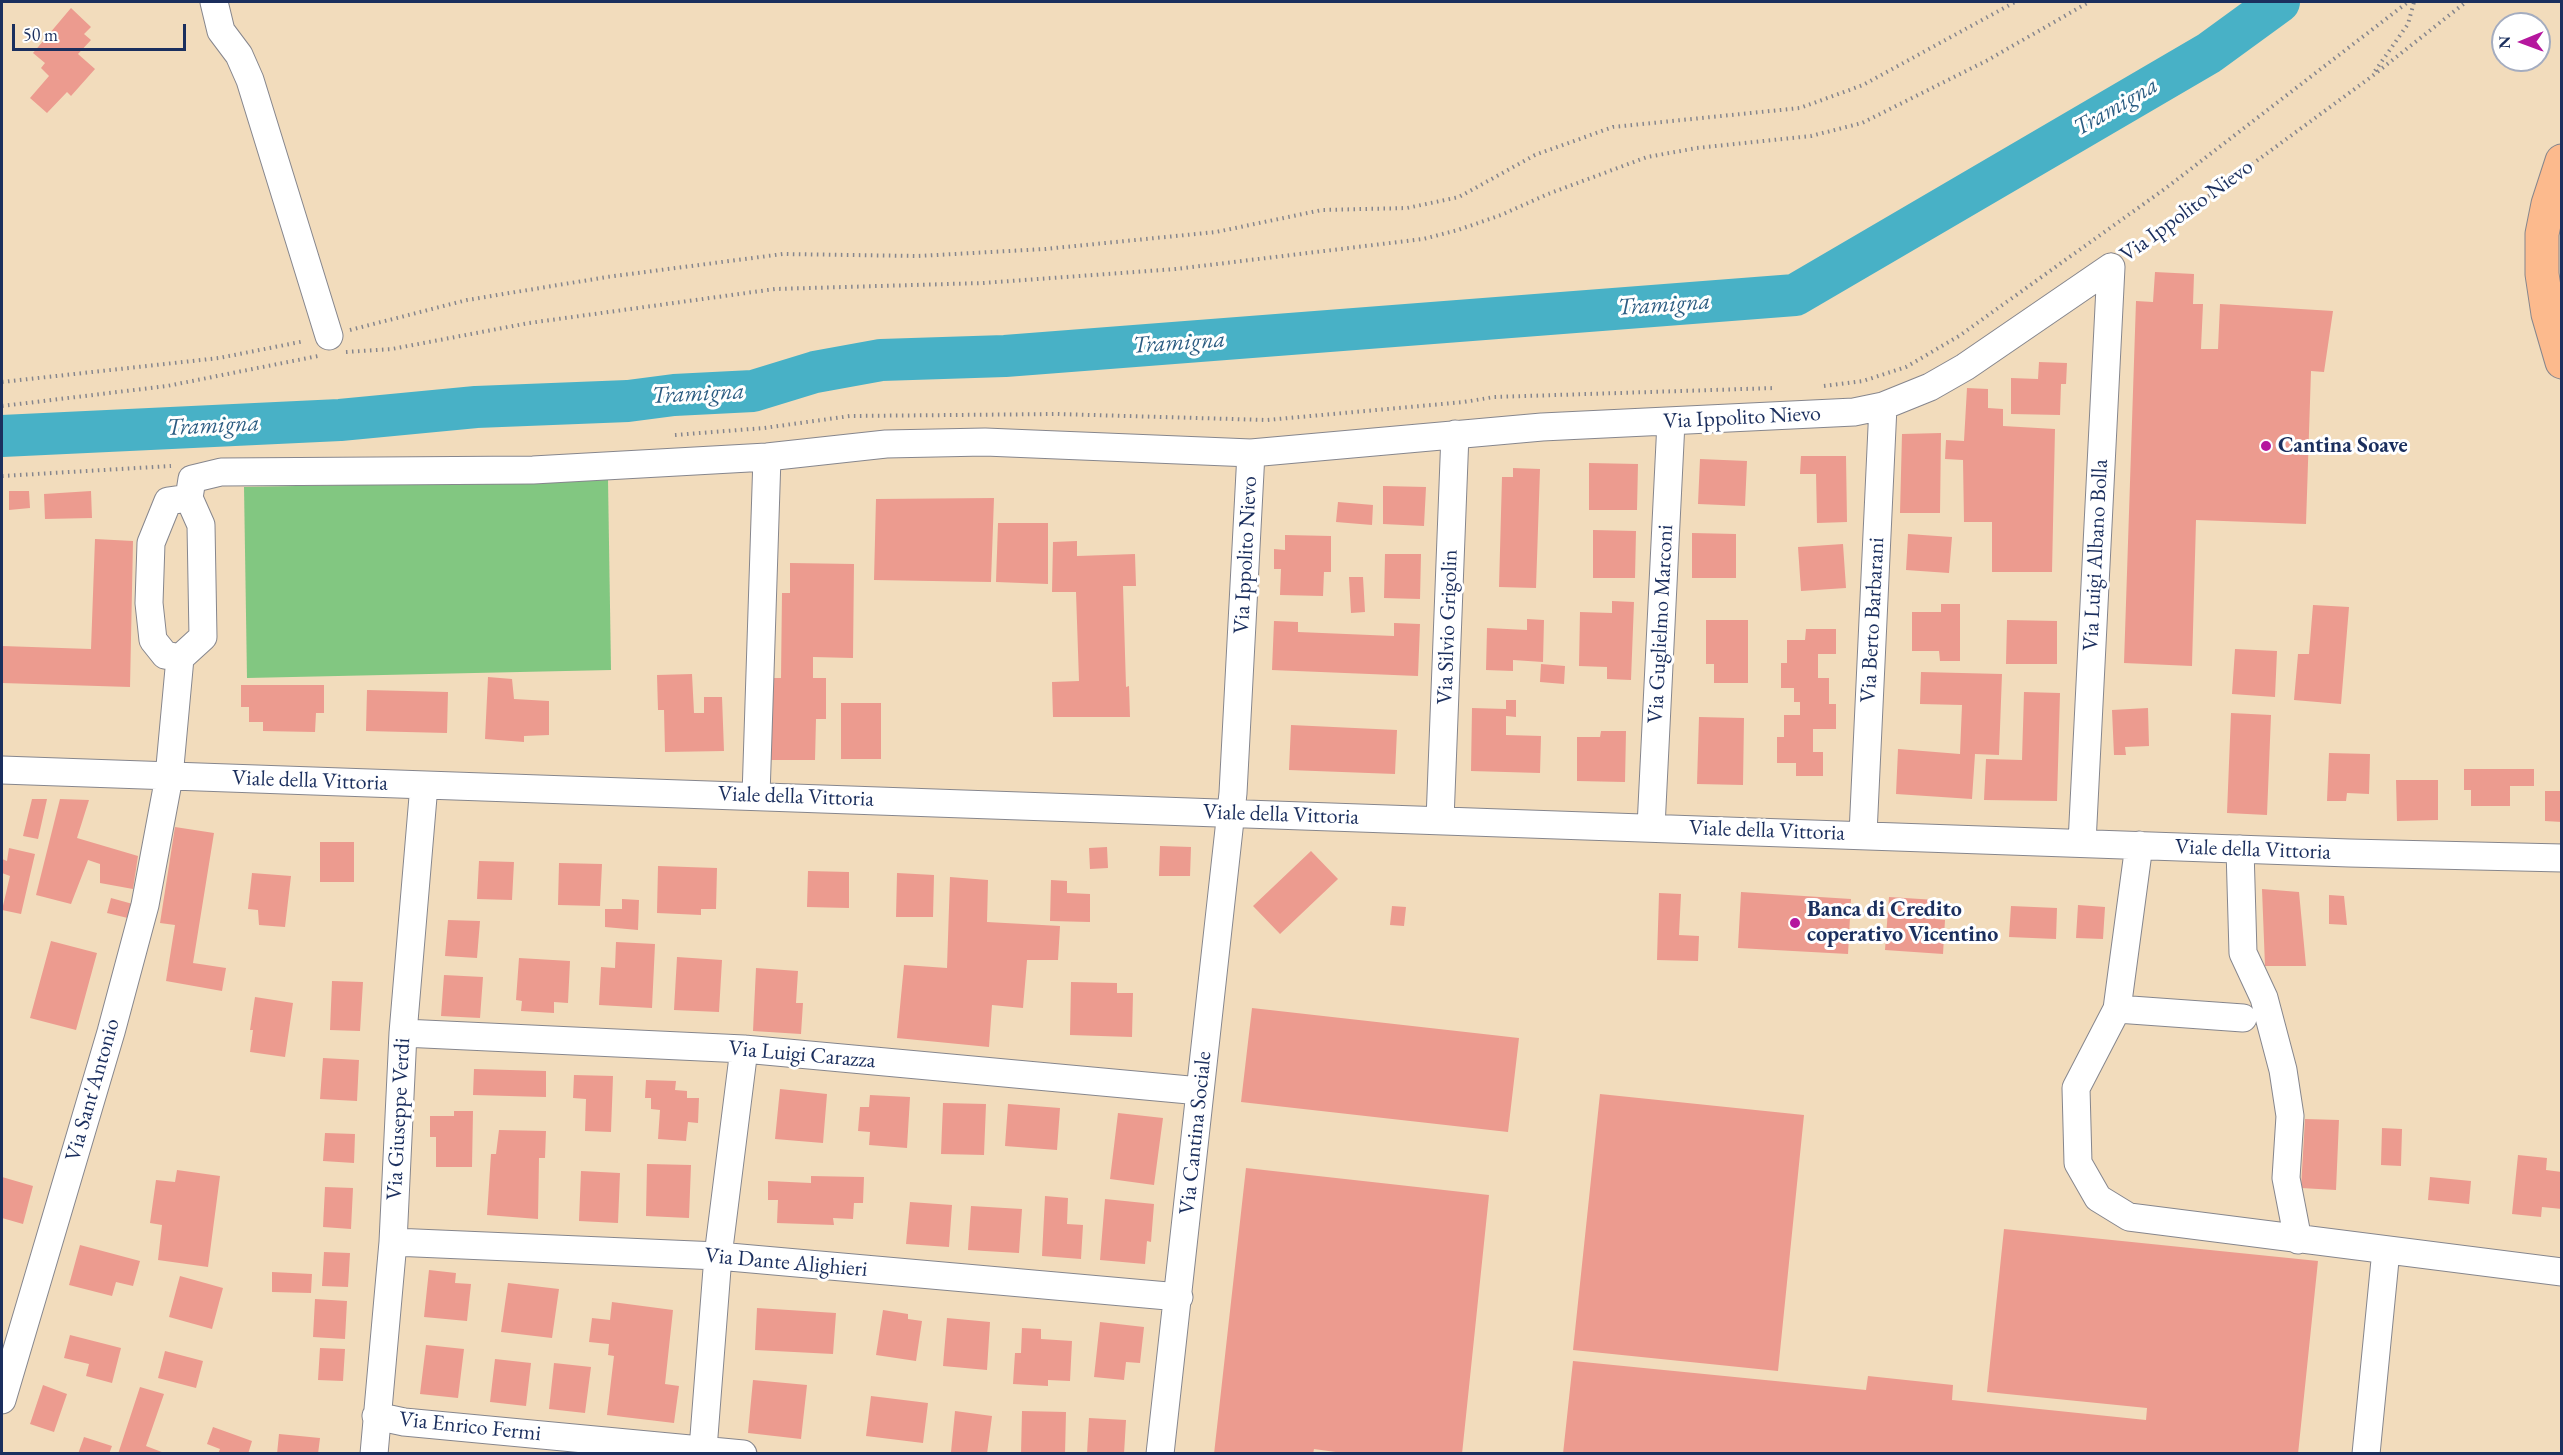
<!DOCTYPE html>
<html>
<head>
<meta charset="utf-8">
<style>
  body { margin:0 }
  #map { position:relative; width:2563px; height:1455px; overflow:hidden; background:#f2dcbc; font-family:"EB Garamond",serif }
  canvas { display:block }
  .frame { position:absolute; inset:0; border:3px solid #1b2f5e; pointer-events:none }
  .north { position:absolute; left:2491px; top:12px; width:60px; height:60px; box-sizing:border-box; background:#fff; border:2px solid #a4acbf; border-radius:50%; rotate:269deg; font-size:16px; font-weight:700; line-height:24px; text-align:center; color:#1b2f5e }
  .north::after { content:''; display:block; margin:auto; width:21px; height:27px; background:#b5179e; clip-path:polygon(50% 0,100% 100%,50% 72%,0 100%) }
  .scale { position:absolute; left:12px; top:24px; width:174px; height:27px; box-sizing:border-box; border:3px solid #1b2f5e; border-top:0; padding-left:8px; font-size:18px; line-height:21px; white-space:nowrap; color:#1b2f5e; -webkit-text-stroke:4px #fff; paint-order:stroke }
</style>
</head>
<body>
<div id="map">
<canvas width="2563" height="1455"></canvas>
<div class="frame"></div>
<div class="north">N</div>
<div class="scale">50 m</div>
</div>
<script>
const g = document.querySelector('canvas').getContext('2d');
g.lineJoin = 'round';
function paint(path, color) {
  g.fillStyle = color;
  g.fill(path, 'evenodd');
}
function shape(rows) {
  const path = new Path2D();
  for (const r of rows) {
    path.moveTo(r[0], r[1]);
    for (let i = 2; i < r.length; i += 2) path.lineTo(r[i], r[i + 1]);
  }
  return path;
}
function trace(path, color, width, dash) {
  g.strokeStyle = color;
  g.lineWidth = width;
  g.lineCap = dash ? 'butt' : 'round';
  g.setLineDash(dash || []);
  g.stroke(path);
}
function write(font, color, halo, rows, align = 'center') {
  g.font = font + ' "EB Garamond",serif';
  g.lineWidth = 6;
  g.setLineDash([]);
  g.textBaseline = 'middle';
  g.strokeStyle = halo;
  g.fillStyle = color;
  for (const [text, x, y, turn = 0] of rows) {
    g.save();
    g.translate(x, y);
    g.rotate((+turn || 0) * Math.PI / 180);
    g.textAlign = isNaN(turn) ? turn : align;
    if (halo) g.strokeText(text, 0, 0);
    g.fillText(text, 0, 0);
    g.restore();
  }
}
paint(shape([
  [608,480,611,670,247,678,244,487]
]), '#82c781');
trace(shape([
  [2,436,340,420,476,407,628,401,674,395,753,391,815,372,881,360,1005,356,1795,295,2209,53,2279,2]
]), '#48b1c6', 42);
paint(shape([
  [71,8,91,27,84,34,91,40,78,54,95,69,71,96,67,92,47,113,30,98,49,76,41,68,45,63,33,53],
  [2155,272,2194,274,2193,304,2203,304,2201,349,2218,349,2220,304,2333,311,2324,372,2311,371,2306,524,2196,520,2192,666,2124,663,2136,301,2153,302],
  [2039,362,2067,363,2066,384,2061,384,2060,415,2011,414,2011,378,2038,379],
  [1967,388,1988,389,1988,408,2003,409,2003,426,2055,429,2052,572,1992,572,1992,522,1964,522,1963,460,1945,459,1946,440,1964,441],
  [1941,433,1940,513,1900,513,1902,434],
  [1801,456,1846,456,1847,522,1817,523,1816,474,1800,474],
  [1700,459,1747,461,1745,506,1698,504],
  [1589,463,1638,464,1637,510,1589,510],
  [1513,468,1540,469,1536,588,1499,587,1502,477,1513,477],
  [1383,486,1426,487,1424,526,1383,524],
  [9,491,29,491,30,508,9,510],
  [91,491,92,518,45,519,44,494],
  [994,498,991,582,874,580,876,499],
  [1338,502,1373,505,1372,525,1336,522],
  [998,523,1048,523,1048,584,996,582],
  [1593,530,1636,531,1635,578,1593,578],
  [1692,533,1736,534,1736,578,1692,578],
  [1908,534,1952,537,1949,573,1906,570],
  [1285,535,1331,536,1331,572,1324,572,1323,596,1280,595,1281,569,1274,569,1274,549,1285,550],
  [95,539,133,541,130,687,2,683,2,646,91,649],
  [1077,541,1077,556,1135,554,1136,586,1123,586,1126,687,1129,686,1130,717,1053,717,1052,682,1079,681,1076,592,1052,592,1053,542],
  [1843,544,1846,588,1801,591,1798,547],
  [1385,554,1421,554,1420,599,1384,598],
  [790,563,854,564,853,658,813,657,813,678,826,678,826,719,816,719,815,760,770,760,771,678,781,678,782,593,790,593],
  [1349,577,1363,577,1365,612,1351,613],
  [1612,601,1634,602,1631,680,1607,679,1607,667,1579,666,1580,612,1612,613],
  [1941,604,1960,604,1960,661,1940,661,1939,651,1912,651,1912,612,1941,612],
  [2313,605,2349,607,2341,704,2294,700,2298,654,2309,654],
  [1527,619,1544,620,1543,662,1513,660,1513,671,1486,670,1487,628,1527,630],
  [1706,620,1748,620,1748,683,1714,683,1714,664,1706,664],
  [2007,620,2057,621,2057,664,2006,664],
  [1274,621,1298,622,1298,632,1394,636,1394,623,1420,624,1418,676,1272,670],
  [1806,629,1836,629,1836,654,1818,654,1818,678,1829,678,1829,704,1836,704,1836,729,1813,729,1813,752,1823,752,1823,776,1796,776,1796,763,1777,763,1777,737,1784,737,1784,715,1800,715,1800,702,1794,702,1794,688,1781,688,1781,663,1787,663,1787,640,1805,640],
  [2235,649,2277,651,2275,697,2232,694],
  [1541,664,1565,666,1564,684,1540,682],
  [1921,672,2002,674,1999,755,1975,754,1972,799,1896,794,1898,749,1960,754,1962,705,1920,704],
  [692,674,694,713,704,713,704,697,722,697,724,751,665,752,664,710,658,710,657,675],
  [488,677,512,679,514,699,549,701,549,735,524,736,524,742,485,739],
  [241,685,324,685,324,713,316,713,315,732,263,731,263,722,249,722,249,707,241,707],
  [367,690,448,692,447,733,366,731],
  [2024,692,2060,693,2057,801,1984,800,1986,759,2022,760],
  [1506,700,1516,700,1516,717,1506,716,1506,735,1541,736,1540,773,1471,771,1472,708,1506,709],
  [841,703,881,703,881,759,841,759],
  [2148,708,2149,746,2125,747,2126,755,2114,755,2112,710],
  [2231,713,2271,715,2267,815,2227,813],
  [1699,717,1744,718,1743,785,1697,784],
  [1291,725,1397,730,1395,774,1289,770],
  [1601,731,1626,731,1625,782,1577,781,1577,737,1600,737],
  [2329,753,2370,754,2369,794,2347,793,2346,801,2327,801],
  [2464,769,2534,769,2534,786,2510,786,2510,806,2471,806,2471,790,2464,790],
  [2396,780,2438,780,2438,820,2397,821],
  [2545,791,2562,791,2562,822,2545,821],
  [32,799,47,799,38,839,23,836],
  [60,799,89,800,77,838,138,856,133,889,100,883,100,864,88,860,71,904,36,895],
  [175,827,214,833,193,963,226,968,222,991,166,981,175,925,160,923],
  [320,842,354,842,354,882,320,882],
  [1160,846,1191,847,1190,876,1159,876],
  [1107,847,1108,868,1090,869,1089,848],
  [9,848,35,854,21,914,2,910,10,876,2,873,2,859,7,861],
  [1311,851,1338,879,1280,934,1253,906],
  [479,861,514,862,512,900,477,899],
  [559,863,602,864,600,906,558,905],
  [658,866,717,868,716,909,701,909,701,915,657,913],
  [808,871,849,872,849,908,807,907],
  [252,873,291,876,285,927,259,925,258,910,248,909],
  [897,873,934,875,933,917,896,917],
  [950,877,988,880,987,922,1060,926,1058,960,1027,960,1023,1008,992,1005,989,1047,897,1038,904,965,947,968],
  [1051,880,1067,881,1067,893,1090,894,1090,922,1050,921],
  [2262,889,2299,892,2306,966,2265,966],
  [1741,892,1851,899,1848,954,1738,948],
  [1659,893,1681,894,1679,935,1699,936,1698,961,1657,960],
  [2329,895,2344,896,2347,925,2329,924],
  [1889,897,1936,900,1935,919,1945,920,1943,954,1885,950],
  [111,898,140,906,136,920,107,913],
  [622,899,639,900,638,930,605,927,605,909,622,909],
  [2078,905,2105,907,2103,939,2076,938],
  [1392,906,1406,907,1404,926,1390,925],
  [2011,906,2057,908,2056,939,2009,937],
  [448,920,480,921,477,958,445,956],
  [51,941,97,953,76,1030,30,1018],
  [616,942,655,944,652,1008,599,1005,601,967,615,968],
  [677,957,722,960,719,1012,674,1010],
  [519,958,570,961,568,1003,554,1002,554,1013,521,1011,522,1001,516,1000],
  [756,968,798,971,796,1003,803,1003,801,1034,753,1031],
  [444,975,483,977,480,1018,441,1016],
  [332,981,363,982,360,1031,330,1030],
  [1071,982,1117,983,1117,993,1133,993,1132,1037,1070,1035],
  [255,997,293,1003,285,1057,250,1052,253,1030,250,1030],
  [1252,1008,1519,1038,1508,1132,1241,1102],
  [323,1058,359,1060,357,1101,320,1099],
  [474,1069,546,1071,546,1097,473,1095],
  [574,1075,613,1076,611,1132,585,1131,586,1099,573,1098],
  [646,1080,676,1081,675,1090,687,1091,687,1098,699,1098,698,1123,688,1122,686,1141,658,1139,660,1110,651,1109,651,1098,645,1098],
  [780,1089,827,1094,823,1143,775,1139],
  [1600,1094,1804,1115,1778,1371,1573,1350],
  [870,1095,910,1097,907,1148,869,1145,870,1132,858,1131,860,1107,869,1107],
  [943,1103,986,1104,984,1155,941,1154],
  [1008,1104,1060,1108,1057,1150,1005,1146],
  [454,1111,473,1111,472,1167,436,1167,436,1137,430,1137,430,1116,454,1116],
  [1118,1113,1163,1118,1154,1185,1110,1179],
  [2305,1119,2339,1120,2336,1190,2301,1188],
  [2382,1128,2402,1129,2401,1166,2381,1165],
  [499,1130,546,1131,545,1158,539,1158,538,1219,487,1215,491,1154,496,1154],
  [325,1133,355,1134,354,1163,323,1161],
  [2518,1155,2547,1158,2546,1170,2562,1172,2562,1209,2542,1207,2541,1217,2512,1214],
  [647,1164,691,1165,689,1218,646,1216],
  [1246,1168,1489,1195,1462,1454,1350,1454,1314,1449,1313,1454,1214,1454],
  [177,1170,220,1176,208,1267,158,1260,162,1225,150,1223,156,1180,175,1182],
  [581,1171,620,1173,618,1223,579,1221],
  [811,1176,864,1177,863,1203,854,1203,853,1219,833,1218,834,1225,777,1223,778,1200,768,1200,768,1181,811,1183],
  [2,1177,33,1186,23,1224,2,1218],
  [2430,1177,2471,1181,2469,1204,2428,1200],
  [325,1187,353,1188,351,1229,323,1227],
  [1045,1196,1068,1198,1067,1224,1083,1225,1081,1259,1042,1256],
  [1105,1199,1154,1204,1151,1242,1147,1241,1145,1264,1100,1260],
  [910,1202,952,1205,949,1247,906,1244],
  [971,1206,1022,1209,1019,1253,968,1250],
  [2004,1229,2318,1261,2298,1454,1563,1454,1573,1361,1866,1390,1868,1376,1953,1385,1952,1400,2146,1420,2147,1408,1987,1392],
  [80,1245,140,1261,133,1286,116,1282,112,1296,69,1285],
  [324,1252,350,1253,348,1287,322,1286],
  [429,1270,456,1273,455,1283,471,1284,467,1321,424,1317],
  [272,1272,312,1274,311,1293,272,1292],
  [180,1276,223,1288,212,1329,169,1317],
  [508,1283,559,1289,552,1338,501,1332],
  [315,1299,347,1301,345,1339,313,1337],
  [612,1302,673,1310,665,1384,679,1386,674,1423,607,1415,614,1356,608,1355,609,1344,589,1342,592,1318,610,1320],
  [757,1308,836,1313,833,1354,755,1350],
  [883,1310,908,1314,908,1319,922,1321,916,1361,876,1355],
  [947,1318,990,1322,987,1370,943,1366],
  [1100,1322,1144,1327,1140,1363,1126,1362,1124,1380,1094,1377],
  [1022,1328,1041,1329,1041,1339,1072,1341,1070,1381,1048,1380,1048,1386,1013,1384,1015,1353,1021,1353],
  [70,1335,121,1348,112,1383,86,1376,89,1364,64,1358],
  [426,1345,464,1349,458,1398,420,1394],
  [320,1348,345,1349,343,1381,318,1380],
  [165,1351,203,1361,196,1388,158,1378],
  [495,1359,531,1363,526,1406,490,1402],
  [554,1363,591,1367,585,1413,549,1409],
  [753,1380,807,1385,801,1439,748,1433],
  [43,1385,67,1394,54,1432,30,1424],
  [140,1387,164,1394,146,1446,167,1454,118,1454],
  [871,1396,928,1403,923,1443,866,1436],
  [955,1411,992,1416,987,1454,951,1452],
  [1022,1411,1066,1412,1065,1454,1021,1454],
  [1089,1418,1126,1420,1124,1454,1087,1454],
  [213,1427,252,1441,248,1454,218,1454,220,1449,207,1444],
  [279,1434,320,1438,318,1454,277,1454],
  [84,1437,112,1446,109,1454,78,1454]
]), '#ec9b8f');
const minor = shape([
  [214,2,221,31,239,55,250,80,329,336],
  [189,498,192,479,221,472,533,470,767,457,886,444,985,442,1251,453,1542,427,1854,412,1883,406,1930,387,1965,367,2111,267],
  [189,498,201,525,203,637,180,658,165,655,153,640,149,603,151,543,168,501,189,498],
  [2,770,2349,853,2562,858],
  [756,796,767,457],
  [1440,820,1455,434],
  [1651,827,1671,422],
  [1863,834,1883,406],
  [2082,843,2111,267],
  [2240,849,2243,953,2264,998,2283,1070,2290,1116,2286,1178,2298,1240],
  [2117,1009,2139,845],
  [2243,1018,2117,1009,2076,1088,2078,1163,2098,1198,2129,1217,2562,1272],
  [403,1033,744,1049,1200,1091],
  [393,1242,718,1256,1179,1297],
  [2,1400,111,1032,145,905,169,777,180,658],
  [376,1416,404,1422,743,1454],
  [703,1449,718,1256,744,1049],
  [374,1454,393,1242,403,1033,424,785],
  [1160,1454,1233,793,1251,453],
  [2366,1454,2386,1250]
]);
const highway = shape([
  [2562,161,2548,204,2542,234,2542,274,2548,314,2562,362]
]);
trace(minor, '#86868d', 29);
trace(highway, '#86868d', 35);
trace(shape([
  [2375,71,2408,24,2414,2],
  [2131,253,2371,77,2466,2],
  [350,330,467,300,607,277,783,254,918,256,1045,249,1216,232,1322,210,1407,208,1459,197,1535,155,1613,127,1800,108,1863,85,2015,2],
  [346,352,392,349,529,323,775,289,983,283,1176,269,1423,239,1458,230,1501,215,1548,194,1647,157,1697,148,1811,136,1862,123,1988,60,2089,2],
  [2,382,219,358,305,341],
  [1824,386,1863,381,1906,367,1959,336,2166,188,2408,2],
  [2,406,167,386,318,356],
  [675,435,764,428,850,416,1057,414,1267,420,1464,402,1494,397,1775,388],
  [2,476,171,466]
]), '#86868d', 4, [1.5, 4.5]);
trace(minor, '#fff', 27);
trace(highway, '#fcba8d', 33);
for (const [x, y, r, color] of [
  [2266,446,6,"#b5179e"],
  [1795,923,6,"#b5179e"]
]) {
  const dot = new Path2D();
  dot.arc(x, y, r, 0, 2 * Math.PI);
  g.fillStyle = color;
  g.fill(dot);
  trace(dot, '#fff', 2);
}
write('22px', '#1b2f5e', '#fff', [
  ["Via Ippolito Nievo",2187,211,-36],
  ["Via Ippolito Nievo",1742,418,-3],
  ["Via Ippolito Nievo",1246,555,-87],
  ["Via Luigi Albano Bolla",2096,555,-87],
  ["Via Berto Barbarani",1873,620,-87],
  ["Via Guglielmo Marconi",1661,624,-87],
  ["Via Silvio Grigolin",1448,627,-88],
  ["Viale della Vittoria",310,781,2],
  ["Viale della Vittoria",796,797,2],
  ["Viale della Vittoria",1281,815,2],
  ["Viale della Vittoria",1767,831,2],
  ["Viale della Vittoria",2253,850,2],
  ["Via Luigi Carazza",802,1055,5],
  ["Via Sant'Antonio",93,1090,-74],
  ["Via Giuseppe Verdi",399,1119,-87],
  ["Via Cantina Sociale",1196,1133,-84],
  ["Via Dante Alighieri",786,1263,5],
  ["Via Enrico Fermi",470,1427,6]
]);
write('bold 22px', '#1b2f5e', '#fff', [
  ["Cantina Soave",2278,446],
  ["Banca di Credito",1807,910],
  ["coperativo Vicentino",1807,935]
], 'left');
write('italic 24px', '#2b5c82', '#fff', [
  ["Tramigna",2116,107,-30],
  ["Tramigna",1664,305,-4],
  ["Tramigna",1179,343,-4],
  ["Tramigna",698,394,-3],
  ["Tramigna",213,426,-3]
]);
</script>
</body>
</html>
